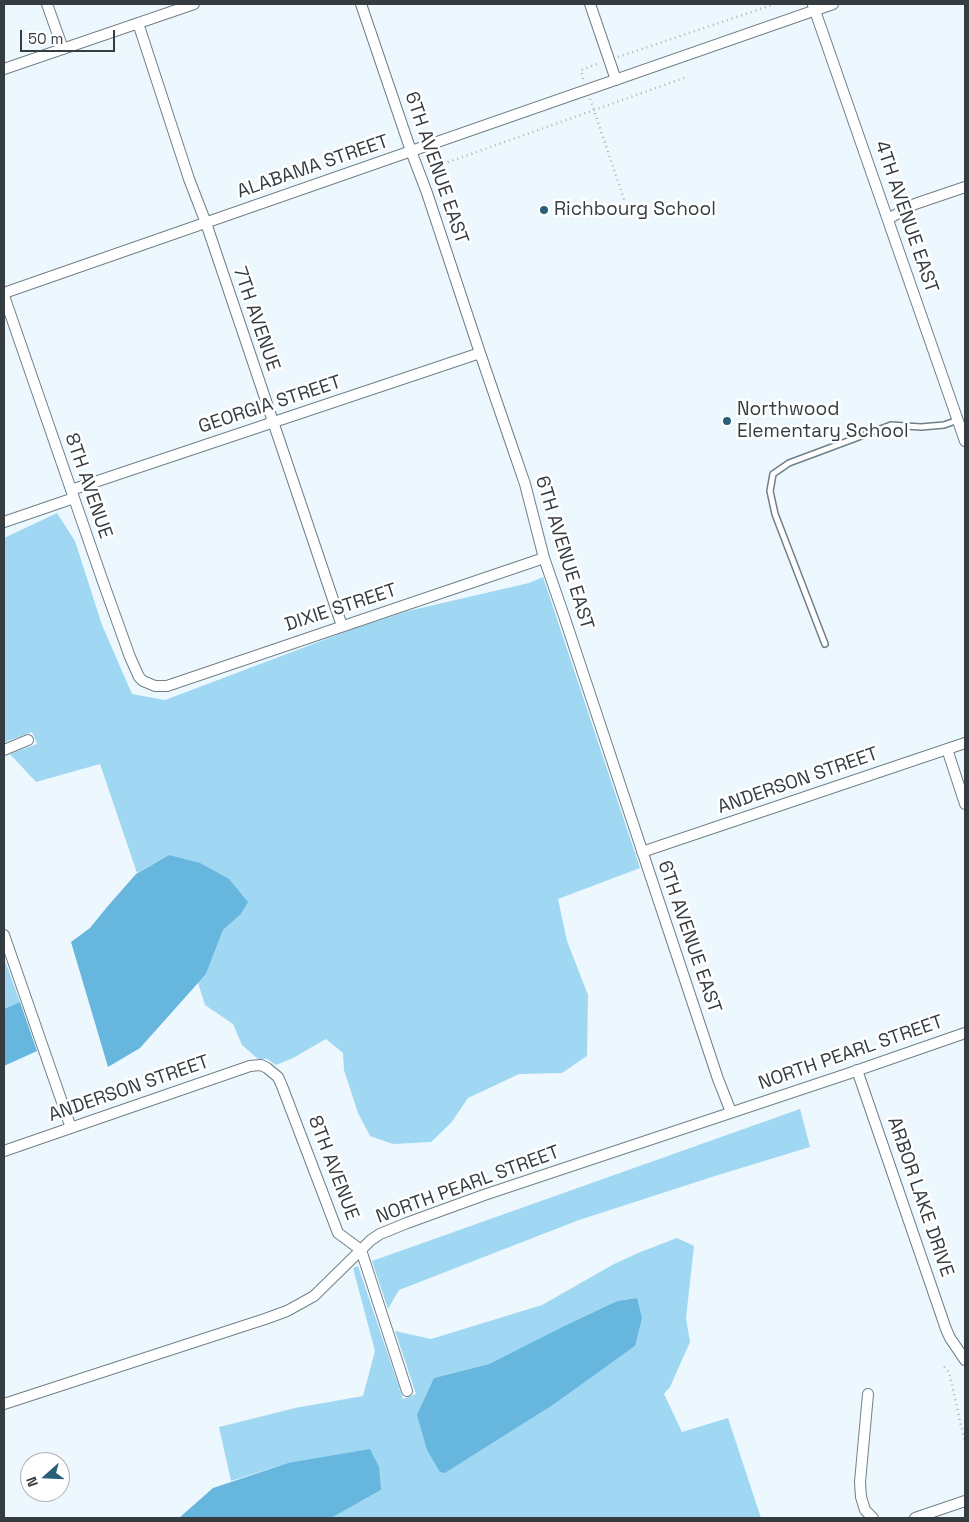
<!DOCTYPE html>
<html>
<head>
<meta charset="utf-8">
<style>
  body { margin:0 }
  #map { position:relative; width:969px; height:1522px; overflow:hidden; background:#edf8fe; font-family:"Space Grotesk",sans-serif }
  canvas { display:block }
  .frame { position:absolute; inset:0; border:5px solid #363d41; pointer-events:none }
  .north { position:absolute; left:20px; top:1452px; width:50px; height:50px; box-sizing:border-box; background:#fff; border:1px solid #afb1b3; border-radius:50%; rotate:250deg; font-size:14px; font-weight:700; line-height:20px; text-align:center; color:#363d41 }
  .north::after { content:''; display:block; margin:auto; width:18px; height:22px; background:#28607a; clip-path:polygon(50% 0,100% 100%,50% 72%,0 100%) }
  .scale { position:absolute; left:20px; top:30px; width:95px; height:22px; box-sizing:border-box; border:2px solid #363d41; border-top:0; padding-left:6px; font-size:15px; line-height:18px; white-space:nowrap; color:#363d41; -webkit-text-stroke:4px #fff; paint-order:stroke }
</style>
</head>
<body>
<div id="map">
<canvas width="969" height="1522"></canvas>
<div class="frame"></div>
<div class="north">N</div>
<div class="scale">50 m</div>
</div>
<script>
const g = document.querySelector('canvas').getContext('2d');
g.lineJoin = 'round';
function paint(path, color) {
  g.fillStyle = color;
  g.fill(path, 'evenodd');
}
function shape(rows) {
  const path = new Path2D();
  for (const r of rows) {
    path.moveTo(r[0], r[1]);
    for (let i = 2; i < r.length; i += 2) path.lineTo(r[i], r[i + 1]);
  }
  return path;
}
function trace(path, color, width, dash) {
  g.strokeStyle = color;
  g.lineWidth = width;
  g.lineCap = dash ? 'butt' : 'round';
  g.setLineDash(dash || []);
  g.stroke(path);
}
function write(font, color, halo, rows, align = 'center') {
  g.font = font + ' "Space Grotesk",sans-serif';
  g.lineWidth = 5;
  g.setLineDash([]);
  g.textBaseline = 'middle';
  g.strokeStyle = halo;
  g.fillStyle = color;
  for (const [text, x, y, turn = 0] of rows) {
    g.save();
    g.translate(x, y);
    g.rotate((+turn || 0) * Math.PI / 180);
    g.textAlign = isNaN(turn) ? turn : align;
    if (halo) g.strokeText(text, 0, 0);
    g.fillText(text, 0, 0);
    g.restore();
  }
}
paint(shape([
  [57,513,75,541,102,625,132,694,165,700,350,630,408,611,529,583,543,577,640,868,558,899,567,941,588,995,587,1056,562,1073,519,1074,468,1098,451,1123,431,1142,393,1144,370,1136,358,1113,344,1070,343,1053,326,1039,293,1058,276,1065,267,1059,258,1059,242,1045,233,1024,205,1005,198,983,206,974,223,930,240,915,169,855,137,873,100,764,36,782,10,754,37,744,32,732,5,742,4,740,4,538],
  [4,958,20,1002,4,1009],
  [800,1109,810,1147,715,1176,579,1220,399,1290,388,1309,372,1261],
  [677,1238,694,1246,686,1318,690,1342,670,1387,664,1394,682,1432,728,1418,761,1518,331,1518,381,1490,288,1463,231,1481,219,1427,295,1408,363,1396,375,1351,353,1268,358,1266,403,1399,416,1394,395,1331,431,1339,542,1305,614,1264,638,1253],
  [637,1298,635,1346,553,1405,445,1473,434,1378,489,1364,562,1327,617,1301]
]), '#a0d7f3');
paint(shape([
  [169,855,200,863,229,879,248,902,240,915,223,930,206,974,140,1048,108,1067,71,942,90,928,107,907,136,874],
  [20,1002,37,1051,4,1066,4,1009],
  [637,1298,642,1318,635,1346,553,1405,445,1473,440,1472,427,1450,417,1415,434,1378,489,1364,562,1327,617,1301],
  [370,1449,379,1467,381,1490,331,1518,179,1518,213,1488,288,1463]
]), '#66b6dd');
const service = shape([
  [825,644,775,514,770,491,773,474,789,463,891,425,921,427,944,425,958,420]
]);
const minor = shape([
  [47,4,63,49],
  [361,4,411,151,427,193,480,353,514,452,525,484,544,558,564,616,718,1079,731,1112],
  [590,4,616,80],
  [813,5,965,441],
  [138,23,189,179,206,223,342,626],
  [4,69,194,4],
  [888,219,915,204,965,187],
  [4,293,833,4],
  [4,296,102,579,130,657,139,677,143,681,155,686,167,686,544,558],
  [71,490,480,353],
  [4,522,74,498],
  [947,749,965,804],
  [4,750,28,740],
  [642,852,965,743],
  [4,935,71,1128],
  [857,1070,946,1329,950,1338,965,1360],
  [4,1151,250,1066,261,1065,267,1068,278,1077,282,1086,338,1233,361,1250,407,1391],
  [868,1394,860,1482,861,1497,865,1510,873,1518],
  [4,1404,265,1319,287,1311,314,1296,371,1240,380,1234,407,1223,484,1195,847,1074,965,1033],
  [915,1518,965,1501]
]);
trace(service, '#6f8089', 8);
trace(minor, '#6f8089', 12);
trace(shape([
  [618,57,775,4],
  [583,79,581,70,599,63],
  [590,99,628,211],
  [429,169,684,78],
  [944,1367,949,1372,965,1443]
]), '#aab3b8', 2.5, [1, 4]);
trace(service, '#fff', 5);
trace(minor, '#fff', 10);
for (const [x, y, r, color] of [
  [544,210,5,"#28607a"],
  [727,421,5,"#28607a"]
]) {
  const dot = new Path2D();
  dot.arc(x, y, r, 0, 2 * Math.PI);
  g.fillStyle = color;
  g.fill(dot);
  trace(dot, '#fff', 2);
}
write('19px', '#363d41', '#fff', [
  ["ALABAMA STREET",313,167,-19],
  ["6TH AVENUE EAST",436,168,71],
  ["4TH AVENUE EAST",906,217,71],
  ["7TH AVENUE",256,319,71],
  ["GEORGIA STREET",270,405,-18],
  ["8TH AVENUE",88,486,71],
  ["6TH AVENUE EAST",564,553,73],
  ["DIXIE STREET",341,608,-18],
  ["ANDERSON STREET",798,781,-19],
  ["6TH AVENUE EAST",689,937,71],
  ["NORTH PEARL STREET",851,1053,-19],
  ["ANDERSON STREET",129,1089,-19],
  ["8TH AVENUE",333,1168,69],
  ["NORTH PEARL STREET",468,1185,-20],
  ["ARBOR LAKE DRIVE",920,1197,71]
]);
write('19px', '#363d41', '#fff', [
  ["Richbourg School",554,210],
  ["Northwood",737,410],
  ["Elementary School",737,432]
], 'left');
</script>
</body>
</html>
